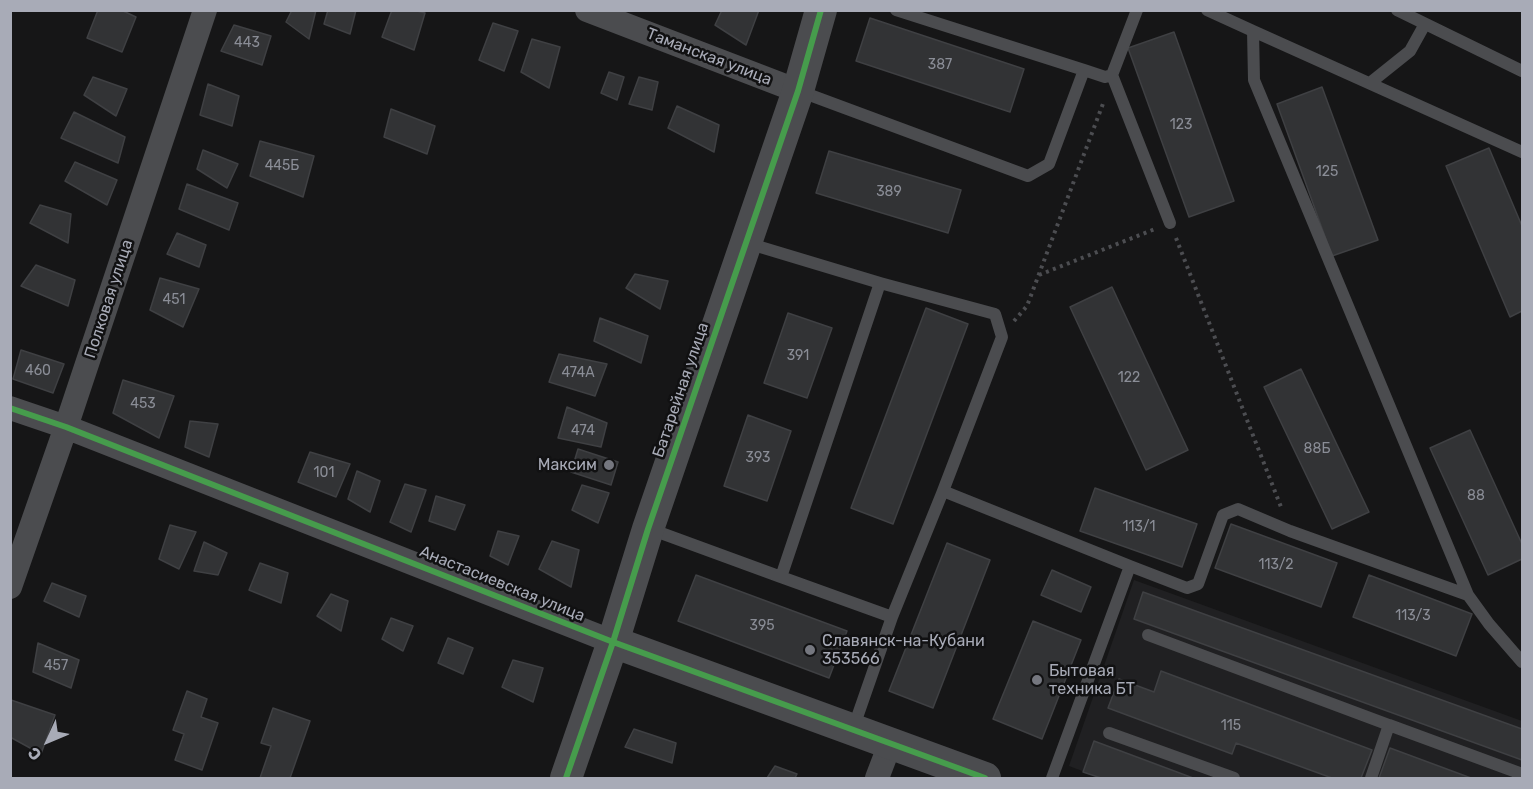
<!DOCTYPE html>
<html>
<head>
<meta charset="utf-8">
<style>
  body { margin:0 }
  #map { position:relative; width:1533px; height:789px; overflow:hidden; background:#161617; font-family:Rubik,sans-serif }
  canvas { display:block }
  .frame { position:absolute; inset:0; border:12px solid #a8abb7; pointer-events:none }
  .north { position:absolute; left:18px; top:711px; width:60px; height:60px; -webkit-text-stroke:4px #111112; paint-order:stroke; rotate:226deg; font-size:16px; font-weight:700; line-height:24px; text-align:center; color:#a8abb7 }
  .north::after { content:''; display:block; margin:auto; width:21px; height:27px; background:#a8abb7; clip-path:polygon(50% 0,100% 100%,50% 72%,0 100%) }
</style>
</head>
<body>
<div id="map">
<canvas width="1533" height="789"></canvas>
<div class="frame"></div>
<div class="north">С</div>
</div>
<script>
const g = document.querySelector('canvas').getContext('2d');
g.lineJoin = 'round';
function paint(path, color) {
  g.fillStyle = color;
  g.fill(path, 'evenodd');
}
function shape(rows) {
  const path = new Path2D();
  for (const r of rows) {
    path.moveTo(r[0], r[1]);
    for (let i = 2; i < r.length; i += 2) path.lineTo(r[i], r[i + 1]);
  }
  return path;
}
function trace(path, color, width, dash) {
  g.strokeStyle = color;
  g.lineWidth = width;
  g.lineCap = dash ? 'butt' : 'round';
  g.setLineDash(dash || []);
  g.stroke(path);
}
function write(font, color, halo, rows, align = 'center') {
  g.font = font + ' Rubik,sans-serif';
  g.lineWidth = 5;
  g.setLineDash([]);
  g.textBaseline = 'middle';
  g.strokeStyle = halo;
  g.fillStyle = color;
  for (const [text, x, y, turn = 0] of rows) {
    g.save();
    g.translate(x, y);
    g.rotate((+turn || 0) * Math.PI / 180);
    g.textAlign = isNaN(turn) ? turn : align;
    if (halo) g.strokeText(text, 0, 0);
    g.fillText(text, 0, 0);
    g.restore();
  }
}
paint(shape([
  [1134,580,1522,721,1522,778,1101,778,1069,766]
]), '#202022');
const building = shape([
  [98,10,121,10,136,17,122,52,87,38,98,10],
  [292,10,316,10,309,39,286,22,292,10],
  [328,10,356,10,350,34,324,24,328,10],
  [392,10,413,10,425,13,414,50,382,37,392,10],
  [722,10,759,10,746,45,715,25,722,10],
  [870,18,1024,69,1010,112,856,61,870,18],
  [493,23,518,31,504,71,479,60,493,23],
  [234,25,271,36,262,65,221,51,234,25],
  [1174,32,1234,201,1189,217,1128,48,1174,32],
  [532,39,560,47,549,88,521,72,532,39],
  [609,72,624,77,617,100,601,93,609,72],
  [93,77,127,89,116,116,84,95,93,77],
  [639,77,658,82,652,110,629,104,639,77],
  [208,84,239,96,232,126,200,115,208,84],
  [1322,87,1378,240,1332,256,1277,104,1322,87],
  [677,106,719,125,714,152,668,128,677,106],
  [391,109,435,126,427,154,384,137,391,109],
  [74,112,125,137,118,163,61,138,74,112],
  [260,141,314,156,303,197,250,176,260,141],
  [1489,148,1522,226,1522,311,1510,317,1446,166,1489,148],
  [203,150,238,164,227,188,197,169,203,150],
  [829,151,961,190,948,233,816,193,829,151],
  [75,162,117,180,107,205,65,181,75,162],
  [187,184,238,203,229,230,179,209,187,184],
  [40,205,71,214,68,243,30,223,40,205],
  [177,233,206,245,199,267,167,254,177,233],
  [36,265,75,280,68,306,21,286,36,265],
  [635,274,668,281,660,309,626,288,635,274],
  [160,278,199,289,183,327,150,310,160,278],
  [1112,287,1188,450,1146,470,1070,307,1112,287],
  [926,308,968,324,893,524,851,508,926,308],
  [788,313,832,328,807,398,764,383,788,313],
  [600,318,648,336,641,363,594,341,600,318],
  [21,350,64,364,53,393,13,379,21,350],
  [559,354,607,364,595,396,549,382,559,354],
  [1301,369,1369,512,1332,529,1264,387,1301,369],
  [123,380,174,396,159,438,113,413,123,380],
  [567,407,607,423,601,447,558,438,567,407],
  [748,415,791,431,767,501,724,486,748,415],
  [190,421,218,424,209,457,185,447,190,421],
  [1470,430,1522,544,1522,559,1488,575,1430,448,1470,430],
  [578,449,618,462,611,485,571,472,578,449],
  [310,452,350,464,336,497,298,482,310,452],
  [357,471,380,481,370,512,348,499,357,471],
  [405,484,426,490,411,532,390,522,405,484],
  [582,485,609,493,598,523,572,510,582,485],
  [1095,488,1197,524,1182,567,1080,531,1095,488],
  [436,496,465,505,455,530,429,521,436,496],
  [1231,524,1337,563,1321,607,1215,568,1231,524],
  [170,525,196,532,179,569,159,559,170,525],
  [498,531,519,536,508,565,490,556,498,531],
  [552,541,579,550,571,587,539,569,552,541],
  [204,542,227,553,218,575,194,571,204,542],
  [947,543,990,560,933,708,889,691,947,543],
  [260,563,288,573,281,603,249,590,260,563],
  [1052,570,1091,587,1081,612,1041,595,1052,570],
  [696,575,847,631,829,678,678,621,696,575],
  [1369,575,1472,614,1456,656,1353,617,1369,575],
  [52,583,86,596,79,617,44,601,52,583],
  [1143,592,1522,729,1522,760,1134,619,1143,592],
  [331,594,348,601,341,631,317,616,331,594],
  [391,618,413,626,403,651,382,639,391,618],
  [1033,621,1081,640,1042,739,993,719,1033,621],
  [448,638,473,648,463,674,438,663,448,638],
  [38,643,79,660,71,688,33,672,38,643],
  [513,660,543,668,533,702,502,687,513,660],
  [1161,671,1372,750,1361,778,1332,778,1236,743,1232,754,1108,708,1119,679,1154,692,1161,671],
  [187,691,207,699,201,717,218,723,202,770,175,760,184,734,173,730,187,691],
  [11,700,55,715,41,754,10,737,11,700],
  [273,708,310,721,290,778,260,778,271,746,261,743,273,708],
  [634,729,676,743,672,763,625,747,634,729],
  [1094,741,1193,778,1101,778,1083,772,1094,741],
  [1390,748,1471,778,1379,778,1390,748],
  [775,766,797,774,795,778,767,778,775,766]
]);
paint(building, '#323335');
trace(building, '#3f4043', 1.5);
trace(shape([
  [1176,238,1281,507],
  [1039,275,1155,229],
  [1014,321,1027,306,1104,101]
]), '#4c4d51', 4, [3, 4.5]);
trace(shape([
  [896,10,1084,70],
  [1207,10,1253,31,1254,80,1468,595],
  [1397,10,1522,71],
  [1253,31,1522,152],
  [1112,75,1170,223],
  [1370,83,1410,51,1425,24],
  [799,91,1028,176,1049,164,1084,70,1105,77,1112,75,1137,10],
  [747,243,880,283,995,314,1002,337,943,491,1130,566,1052,778],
  [650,529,781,577,880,283],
  [1130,566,1187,588,1198,584,1223,515,1238,509,1290,531,1468,595,1489,624,1522,662],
  [781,577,892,617],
  [1148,635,1389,725,1371,778],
  [1389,725,1522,774],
  [853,729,892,617,943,491],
  [1109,733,1234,778]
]), '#4b4c4f', 12);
trace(shape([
  [587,10,798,91],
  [10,408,66,427,613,642],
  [10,587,66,427,205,10],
  [877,778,890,744]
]), '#4b4c4f', 24);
trace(shape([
  [613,642,985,778],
  [566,778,613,642,648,529,798,91,821,10]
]), '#4b4c4f', 32);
trace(shape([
  [10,408,66,427,613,642,985,778],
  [566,778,613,642,648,529,798,91,821,10]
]), '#469c4c', 6);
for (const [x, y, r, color] of [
  [609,465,6,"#75777f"],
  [810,650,6,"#75777f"],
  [1037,680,6,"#75777f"]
]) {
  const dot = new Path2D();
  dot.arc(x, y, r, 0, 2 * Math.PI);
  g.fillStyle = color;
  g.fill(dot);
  trace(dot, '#111112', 2);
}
write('14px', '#8a8d96', null, [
  ["443",247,43],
  ["387",940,65],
  ["123",1181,125],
  ["445Б",282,166],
  ["125",1327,172],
  ["389",889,192],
  ["451",174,300],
  ["391",798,356],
  ["460",38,371],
  ["474А",578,373],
  ["122",1129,378],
  ["453",143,404],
  ["474",583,431],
  ["88Б",1317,449],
  ["393",758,458],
  ["101",324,473],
  ["88",1476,496],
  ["113/1",1139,527],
  ["113/2",1276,565],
  ["113/3",1413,616],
  ["395",762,626],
  ["457",56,666],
  ["115",1231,726]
]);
write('16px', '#a8abb7', '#111112', [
  ["Таманская улица",709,57,21],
  ["Полковая улица",109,299,-72],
  ["Батарейная улица",681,390,-71],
  ["Анастасиевская улица",502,584,22]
]);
write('16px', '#a8abb7', '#111112', [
  ["Максим",597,465,"right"],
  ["Славянск-на-Кубани",822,641],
  ["353566",822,659],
  ["Бытовая",1049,671],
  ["техника БТ",1049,689]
], 'left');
</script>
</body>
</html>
